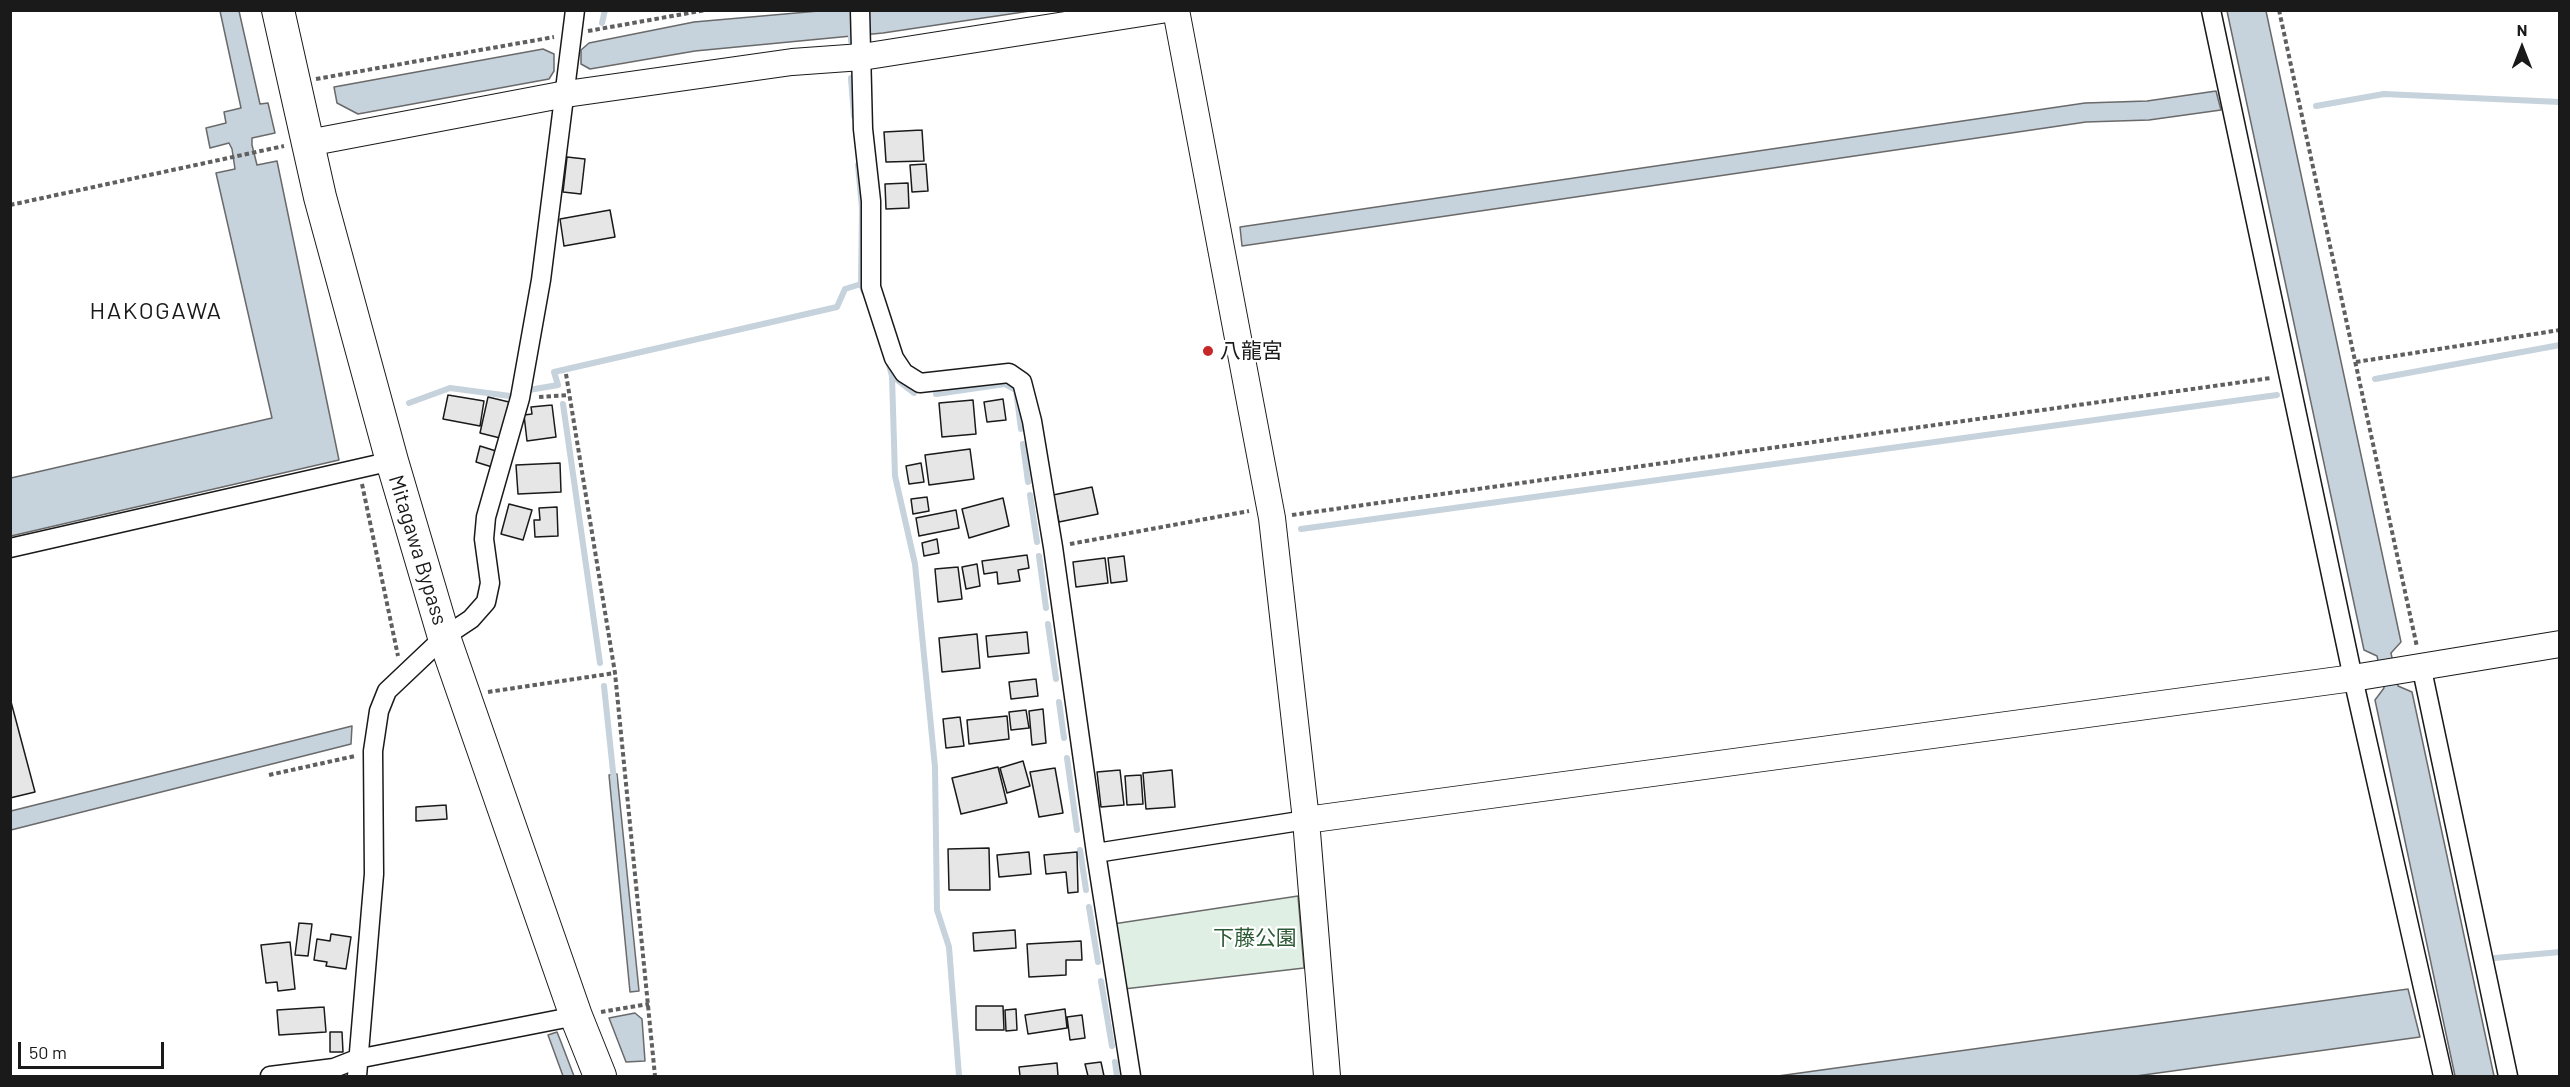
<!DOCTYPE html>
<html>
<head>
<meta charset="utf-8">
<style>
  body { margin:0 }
  #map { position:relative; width:2570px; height:1087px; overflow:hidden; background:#fff; font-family:Barlow,sans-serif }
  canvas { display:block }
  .frame { position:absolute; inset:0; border:12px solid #1a1a1a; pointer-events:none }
  .north { position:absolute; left:2492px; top:18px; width:60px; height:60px; -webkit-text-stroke:4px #fff; paint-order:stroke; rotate:0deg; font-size:16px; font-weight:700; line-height:24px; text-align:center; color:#1a1a1a }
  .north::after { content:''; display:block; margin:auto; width:21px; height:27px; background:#1a1a1a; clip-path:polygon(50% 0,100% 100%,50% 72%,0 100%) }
  .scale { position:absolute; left:18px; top:1042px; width:146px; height:27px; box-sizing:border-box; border:3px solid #1a1a1a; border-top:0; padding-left:8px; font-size:18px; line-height:21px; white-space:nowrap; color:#1a1a1a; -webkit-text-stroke:4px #fff; paint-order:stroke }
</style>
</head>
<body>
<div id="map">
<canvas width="2570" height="1087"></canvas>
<div class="frame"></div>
<div class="north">N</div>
<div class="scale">50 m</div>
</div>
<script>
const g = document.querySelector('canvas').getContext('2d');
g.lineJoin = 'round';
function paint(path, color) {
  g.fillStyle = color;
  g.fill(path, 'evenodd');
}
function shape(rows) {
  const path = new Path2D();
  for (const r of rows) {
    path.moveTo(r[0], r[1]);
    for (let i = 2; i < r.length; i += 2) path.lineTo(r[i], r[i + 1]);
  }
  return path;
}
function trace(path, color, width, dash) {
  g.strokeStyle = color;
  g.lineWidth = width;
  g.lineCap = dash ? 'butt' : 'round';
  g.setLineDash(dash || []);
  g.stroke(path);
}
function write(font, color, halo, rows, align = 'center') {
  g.font = font + ' Barlow,"Noto Sans JP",sans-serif';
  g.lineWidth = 4.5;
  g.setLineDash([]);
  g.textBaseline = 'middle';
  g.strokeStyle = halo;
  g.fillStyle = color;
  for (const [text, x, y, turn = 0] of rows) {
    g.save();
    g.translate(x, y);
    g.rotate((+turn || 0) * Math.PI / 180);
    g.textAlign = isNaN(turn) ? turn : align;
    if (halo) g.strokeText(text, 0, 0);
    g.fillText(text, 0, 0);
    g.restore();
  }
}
const green = shape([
  [1298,896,1304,968,1124,989,1113,924,1298,896]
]);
paint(green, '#e0efe3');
trace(green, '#6a6a6a', 1.5);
const water = shape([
  [830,10,1030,11,883,33,695,51,590,69,581,64,581,50,589,43,694,22,830,10],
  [220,11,239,11,260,104,268,103,275,133,252,138,252,145,257,165,277,161,339,460,11,536,11,478,272,418,216,173,235,169,232,149,229,143,210,148,206,128,226,123,224,112,241,108,220,11],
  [2227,11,2266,11,2401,642,2391,653,2398,686,2412,692,2494,1076,2455,1076,2375,700,2384,688,2377,656,2364,650,2227,11],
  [543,49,554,54,554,71,549,79,358,114,337,103,334,87,543,49],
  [2216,91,2221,110,2149,120,2086,122,1242,246,1240,227,2085,103,2147,101,2216,91],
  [352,726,351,744,11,830,11,811,352,726],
  [617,774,639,991,630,992,609,775,617,774],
  [2408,989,2420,1037,2136,1076,1778,1076,2408,989],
  [635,1013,642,1019,645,1061,626,1062,609,1018,635,1013],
  [557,1032,561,1042,574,1076,563,1076,548,1035,557,1032]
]);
paint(water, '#c6d2dc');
trace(water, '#6a6a6a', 1.5);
trace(shape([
  [602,23,605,10],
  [851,29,851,41],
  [851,78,854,116],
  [2316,106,2384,94,2560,102],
  [858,165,862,208,861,284,864,292],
  [888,361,892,376,895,476,915,564,935,767,937,910,949,947,959,1076],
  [892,376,914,393],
  [2375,379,2560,345],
  [529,390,558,385,554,372,837,307,845,289,861,284],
  [936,394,1005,384,1016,390,1021,429],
  [409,403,450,388,510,396],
  [563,404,600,663],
  [1023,444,1028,482],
  [1030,495,1037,542],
  [1301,529,2277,395],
  [1039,556,1046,608],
  [1048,624,1056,679],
  [604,686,614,781],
  [1059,702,1064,738],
  [1067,758,1077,830],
  [1080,850,1086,890],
  [1089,907,1098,962],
  [2495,958,2560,952],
  [1101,981,1112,1046],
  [1115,1062,1117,1076]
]), '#c6d2dc', 6);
const building = shape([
  [922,130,924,161,886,162,884,132,922,130],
  [567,157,585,159,581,194,563,192,567,157],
  [926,164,928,191,912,192,910,165,926,164],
  [908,183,909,208,886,209,885,184,908,183],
  [610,210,615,237,564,246,560,219,610,210],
  [448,395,484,401,480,426,443,419,448,395],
  [488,397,509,402,500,438,480,433,488,397],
  [1003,399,1006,420,987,422,984,402,1003,399],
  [973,400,976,434,942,437,939,403,973,400],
  [552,405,556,437,527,441,524,415,532,414,531,407,552,405],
  [480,446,496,451,492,467,476,462,480,446],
  [970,449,974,479,929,485,925,455,970,449],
  [560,463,561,492,518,494,516,465,560,463],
  [921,463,924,482,909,484,906,466,921,463],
  [1092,487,1098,514,1059,522,1053,495,1092,487],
  [927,497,929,511,913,514,911,499,927,497],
  [1003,498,1009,526,969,538,962,509,1003,498],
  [509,504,532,510,523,540,501,534,509,504],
  [557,507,558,536,535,537,534,520,540,520,539,508,557,507],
  [956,510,959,528,919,536,916,518,956,510],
  [937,539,939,553,924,556,922,543,937,539],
  [1027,555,1029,568,1018,570,1020,581,998,584,997,572,984,574,982,561,1027,555],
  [1124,556,1127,581,1111,583,1108,558,1124,556],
  [1105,558,1108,583,1076,587,1073,562,1105,558],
  [977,564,980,586,966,589,962,567,977,564],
  [958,567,962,599,938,602,935,569,958,567],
  [1027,632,1029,653,988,657,986,636,1027,632],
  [977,634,980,668,942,672,939,638,977,634],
  [1036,679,1038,696,1011,699,1009,682,1036,679],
  [10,698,35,792,10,798,10,698],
  [1043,709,1046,743,1032,745,1029,711,1043,709],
  [1026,710,1029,728,1011,730,1009,712,1026,710],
  [1007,716,1009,739,969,744,967,720,1007,716],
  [960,717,964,746,946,748,943,719,960,717],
  [1023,761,1030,786,1007,793,1000,768,1023,761],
  [998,767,1007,803,961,814,952,778,998,767],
  [1055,768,1063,813,1039,817,1030,772,1055,768],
  [1120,770,1124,805,1101,807,1097,772,1120,770],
  [1172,770,1175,807,1146,809,1143,773,1172,770],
  [1141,775,1143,804,1127,805,1125,776,1141,775],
  [446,805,447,819,416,821,416,807,446,805],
  [989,848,990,890,949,890,948,849,989,848],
  [1029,852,1031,874,999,877,997,855,1029,852],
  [1077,852,1078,892,1068,893,1066,872,1046,874,1044,855,1077,852],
  [299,923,312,924,308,956,295,955,299,923],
  [1015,930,1016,948,974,951,973,933,1015,930],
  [331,934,351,937,346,969,326,966,327,962,314,960,317,939,330,941,331,934],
  [1081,941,1082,960,1066,960,1066,975,1029,977,1027,944,1081,941],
  [290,942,295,989,278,991,277,982,266,983,261,945,290,942],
  [976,1006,1003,1006,1004,1030,976,1030,976,1006],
  [324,1007,326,1032,279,1035,277,1010,324,1007],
  [1016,1009,1017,1030,1006,1031,1005,1010,1016,1009],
  [1065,1009,1067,1028,1028,1034,1025,1015,1065,1009],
  [1082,1015,1085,1038,1070,1040,1067,1017,1082,1015],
  [330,1032,342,1032,343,1052,330,1052,330,1032],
  [1101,1062,1104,1076,1088,1076,1085,1064,1101,1062],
  [1057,1063,1058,1076,1020,1076,1019,1067,1057,1063]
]);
paint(building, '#e6e6e6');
trace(building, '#1a1a1a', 1.5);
const street = shape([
  [860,10,863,129,871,201,871,287,894,358,904,373,920,383,1009,373,1022,382,1032,421,1053,547,1096,853,1131,1076],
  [2211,10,2353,678,2443,1076],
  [10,548,392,461],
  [2421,665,2508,1076],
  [1096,853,1306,820],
  [270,1076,334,1068,357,1059,576,1016],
  [357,1076,374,874,373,751,379,711,387,691,444,637,471,619,486,602,490,583,484,539,486,517,520,398,541,280,575,10]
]);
const secondary = shape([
  [1176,10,1272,518,1306,820,1327,1076],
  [308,143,566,94,792,62,862,57,1161,10],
  [1306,820,2353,678,2560,644]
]);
const highway = shape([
  [278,10,320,197,392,461,444,637,576,1016,600,1076]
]);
trace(street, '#1a1a1a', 21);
trace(secondary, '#1a1a1a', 28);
trace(highway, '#1a1a1a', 34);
trace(shape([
  [2279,10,2417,647],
  [588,31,706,10],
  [316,79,554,37],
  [10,205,284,146],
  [2356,362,2560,330],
  [566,374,615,673,655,1076],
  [539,397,569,395],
  [362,484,398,656],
  [1292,515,2271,378],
  [1070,544,1249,511],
  [488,692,615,673],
  [269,775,355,756],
  [601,1012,649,1004]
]), '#5f5f5f', 4, [4.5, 3]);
trace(street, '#fff', 18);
trace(secondary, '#fff', 26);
trace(highway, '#fff', 32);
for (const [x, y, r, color] of [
  [1208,351,6,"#c62828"]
]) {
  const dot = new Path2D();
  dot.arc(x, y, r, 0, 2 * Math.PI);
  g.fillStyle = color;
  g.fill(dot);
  trace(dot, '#fff', 2);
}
write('21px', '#1a1a1a', '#fff', [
  ["八龍宮",1220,351]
], 'left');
write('21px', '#1a1a1a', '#fff', [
  ["Mitagawa Bypass",418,550,73]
]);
write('21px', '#2b5a34', '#fff', [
  ["下藤公園",1255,938]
]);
g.letterSpacing = '1.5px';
write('24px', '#1a1a1a', '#fff', [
  ["HAKOGAWA",156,311]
]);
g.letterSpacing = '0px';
</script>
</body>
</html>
